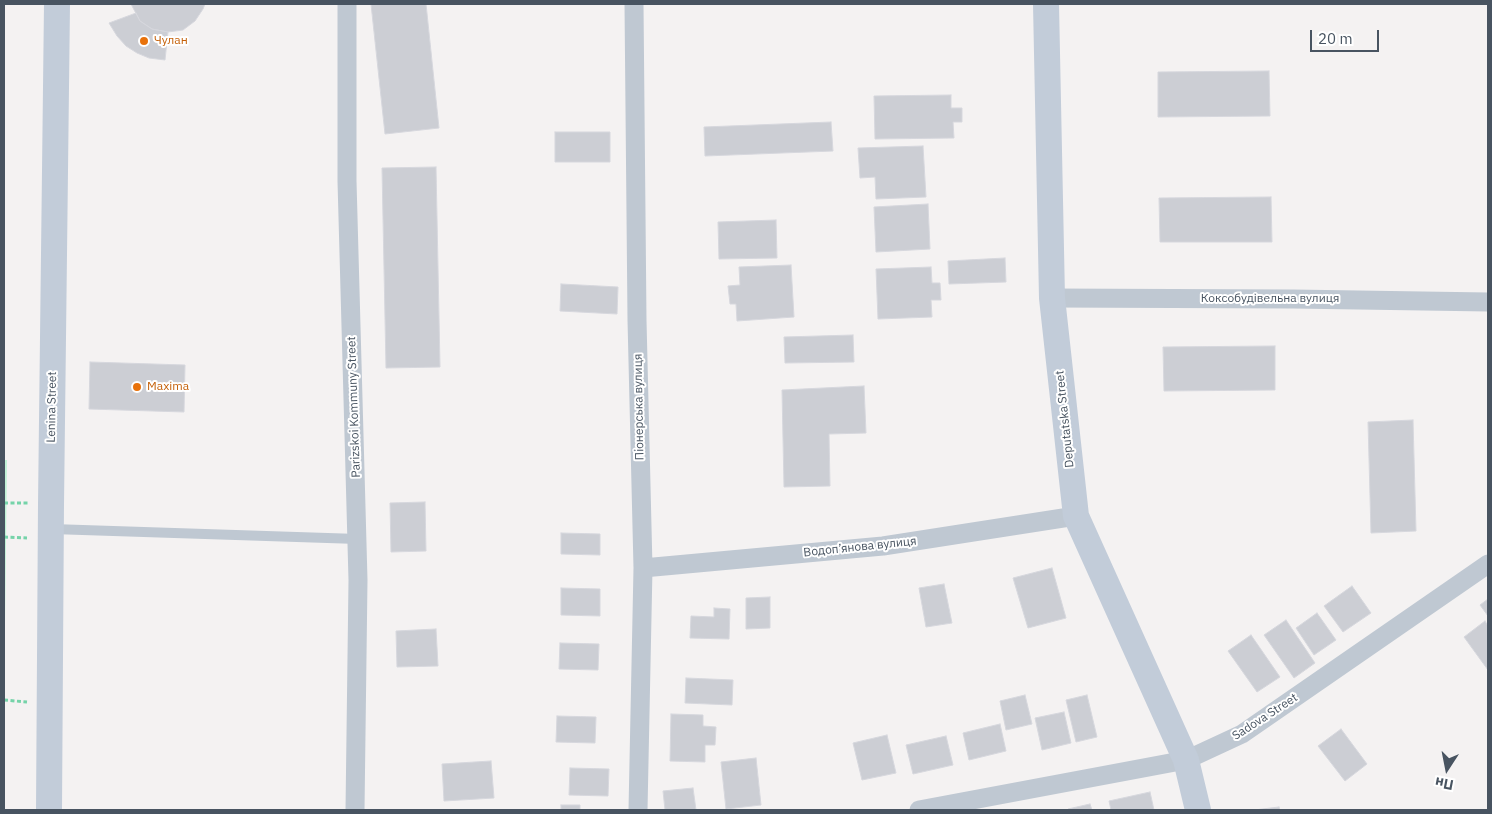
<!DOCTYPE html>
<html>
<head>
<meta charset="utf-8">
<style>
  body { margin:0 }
  #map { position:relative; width:1492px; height:814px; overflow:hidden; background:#f4f2f2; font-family:"IBM Plex Sans",sans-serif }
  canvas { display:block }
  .frame { position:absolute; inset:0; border:5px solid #485461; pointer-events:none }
  .north { position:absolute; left:1422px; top:744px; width:50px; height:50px; -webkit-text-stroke:4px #fff; paint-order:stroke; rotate:191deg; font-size:14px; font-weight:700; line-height:20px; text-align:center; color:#485461 }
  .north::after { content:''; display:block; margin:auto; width:18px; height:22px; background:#485461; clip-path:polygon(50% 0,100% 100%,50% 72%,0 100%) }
  .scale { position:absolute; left:1310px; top:30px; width:69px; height:22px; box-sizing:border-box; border:2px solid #485461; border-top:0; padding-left:6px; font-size:15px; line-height:18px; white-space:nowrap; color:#485461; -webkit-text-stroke:4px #fff; paint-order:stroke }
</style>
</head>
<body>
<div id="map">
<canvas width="1492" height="814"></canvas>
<div class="frame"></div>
<div class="north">Пн</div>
<div class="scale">20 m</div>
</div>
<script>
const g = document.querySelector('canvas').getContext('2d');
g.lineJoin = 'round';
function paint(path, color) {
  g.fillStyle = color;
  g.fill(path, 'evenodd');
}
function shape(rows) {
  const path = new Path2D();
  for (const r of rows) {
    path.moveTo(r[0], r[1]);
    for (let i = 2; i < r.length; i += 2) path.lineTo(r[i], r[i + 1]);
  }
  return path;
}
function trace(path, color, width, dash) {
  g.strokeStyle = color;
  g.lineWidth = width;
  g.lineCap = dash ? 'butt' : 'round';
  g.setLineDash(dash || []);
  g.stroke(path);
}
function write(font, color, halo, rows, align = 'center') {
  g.font = font + ' "IBM Plex Sans",sans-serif';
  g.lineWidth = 4;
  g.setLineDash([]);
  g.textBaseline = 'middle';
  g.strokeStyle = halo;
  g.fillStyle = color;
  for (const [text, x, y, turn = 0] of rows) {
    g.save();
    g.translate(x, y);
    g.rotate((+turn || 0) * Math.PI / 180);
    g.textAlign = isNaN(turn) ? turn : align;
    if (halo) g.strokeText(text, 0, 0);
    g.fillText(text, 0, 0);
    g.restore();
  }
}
paint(shape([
  [4,460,7,460,4,705]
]), '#c0f2d6');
const building = shape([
  [131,4,205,4,203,9,195,21,183,30,168,32,152,29,140,21,131,4],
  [371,4,426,4,439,128,385,134,371,4],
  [136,13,140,21,152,29,168,32,165,60,149,58,137,53,126,46,117,36,109,23,136,13],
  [1269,71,1270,116,1158,117,1158,72,1269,71],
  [951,95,951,108,962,108,962,122,953,122,954,138,875,139,874,96,951,95],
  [831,122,833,151,705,156,704,127,831,122],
  [555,132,610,132,610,162,555,162,555,132],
  [923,146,926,197,876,199,875,177,860,178,858,148,923,146],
  [436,167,440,367,386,368,382,168,436,167],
  [1271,197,1272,242,1160,242,1159,198,1271,197],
  [928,204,930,249,876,252,874,207,928,204],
  [776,220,777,258,719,259,718,222,776,220],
  [1005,258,1006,282,949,284,948,261,1005,258],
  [791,265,794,317,737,321,736,304,730,304,728,286,740,285,739,267,791,265],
  [931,267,932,283,940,283,941,300,931,300,932,317,878,319,876,269,931,267],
  [561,284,618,287,617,314,560,311,561,284],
  [853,335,854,362,785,363,784,337,853,335],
  [1275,346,1275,390,1164,391,1163,347,1275,346],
  [90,362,185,365,184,412,89,409,90,362],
  [864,386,866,433,829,434,830,486,784,487,782,390,864,386],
  [1413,420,1416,531,1371,533,1368,422,1413,420],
  [425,502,426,551,391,552,390,503,425,502],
  [561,533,600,534,600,555,561,554,561,533],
  [1052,568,1066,618,1028,628,1013,578,1052,568],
  [944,584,952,623,926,627,919,588,944,584],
  [1352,586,1371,613,1343,632,1324,606,1352,586],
  [561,588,600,589,600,616,561,615,561,588],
  [770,597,770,628,746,629,746,598,770,597],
  [1488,599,1488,616,1480,605,1488,599],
  [714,608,730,609,729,639,690,638,691,616,714,617,714,608],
  [1317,613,1336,640,1314,655,1296,628,1317,613],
  [1286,620,1315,663,1294,678,1264,635,1286,620],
  [1485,621,1488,626,1488,670,1464,637,1485,621],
  [436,629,438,666,397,667,396,631,436,629],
  [1251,635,1280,677,1257,692,1228,651,1251,635],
  [560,643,599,644,598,670,559,669,560,643],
  [686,678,733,680,732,705,685,703,686,678],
  [1025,695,1032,724,1006,730,1000,701,1025,695],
  [1087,695,1097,737,1076,742,1066,700,1087,695],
  [1064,712,1071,743,1042,750,1035,718,1064,712],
  [671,714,703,715,703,726,716,727,715,745,705,745,705,762,670,761,671,714],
  [557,716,596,717,595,743,556,742,557,716],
  [1000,724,1006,751,969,760,963,733,1000,724],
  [1341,729,1367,764,1345,781,1318,746,1341,729],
  [887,735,896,773,862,780,853,743,887,735],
  [946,736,953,765,913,774,906,745,946,736],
  [756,758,761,805,726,809,721,762,756,758],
  [491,761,494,798,444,801,442,764,491,761],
  [570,768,609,769,608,796,569,795,570,768],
  [693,788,696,810,665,810,663,791,693,788],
  [1150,792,1154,810,1111,810,1109,801,1150,792],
  [1090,804,1092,810,1068,810,1068,809,1090,804],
  [561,805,580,805,580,810,561,810,561,805],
  [1279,807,1280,810,1254,810,1279,807]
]);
paint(building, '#ccced4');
trace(building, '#d6d7dd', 1);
trace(shape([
  [4,503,28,503],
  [4,537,27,538],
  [4,700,27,702]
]), '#75d3a9', 3, [4, 2.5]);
trace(shape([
  [52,529,358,539]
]), '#bfc8d2', 10);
trace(shape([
  [347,4,347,181,358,580,355,810],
  [634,4,637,320,643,568,638,810],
  [1052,298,1293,299,1488,302],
  [643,568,883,546,1076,516],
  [919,810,1186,760,1242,734,1488,564]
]), '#bfc8d2', 19);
trace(shape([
  [1046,4,1052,298,1076,516,1186,760,1198,810],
  [49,810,51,504,57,4]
]), '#c2ccd9', 26);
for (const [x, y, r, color] of [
  [144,41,5,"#e8710a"],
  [137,387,5,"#e8710a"]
]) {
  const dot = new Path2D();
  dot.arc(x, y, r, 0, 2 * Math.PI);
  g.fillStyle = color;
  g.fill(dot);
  trace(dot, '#fff', 2);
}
write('12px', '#c56008', '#fff', [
  ["Чулан",154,41],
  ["Maxima",147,387]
], 'left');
write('12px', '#485461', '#fff', [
  ["Коксобудівельна вулиця",1270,299],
  ["Lenina Street",52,407,-89],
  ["Parizskoi Kommuny Street",354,407,-92],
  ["Піонерська вулиця",639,407,-91],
  ["Deputatska Street",1065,419,-96],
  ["Водоп’янова вулиця",860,547,-6],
  ["Sadova Street",1265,717,-33]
]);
</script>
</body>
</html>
